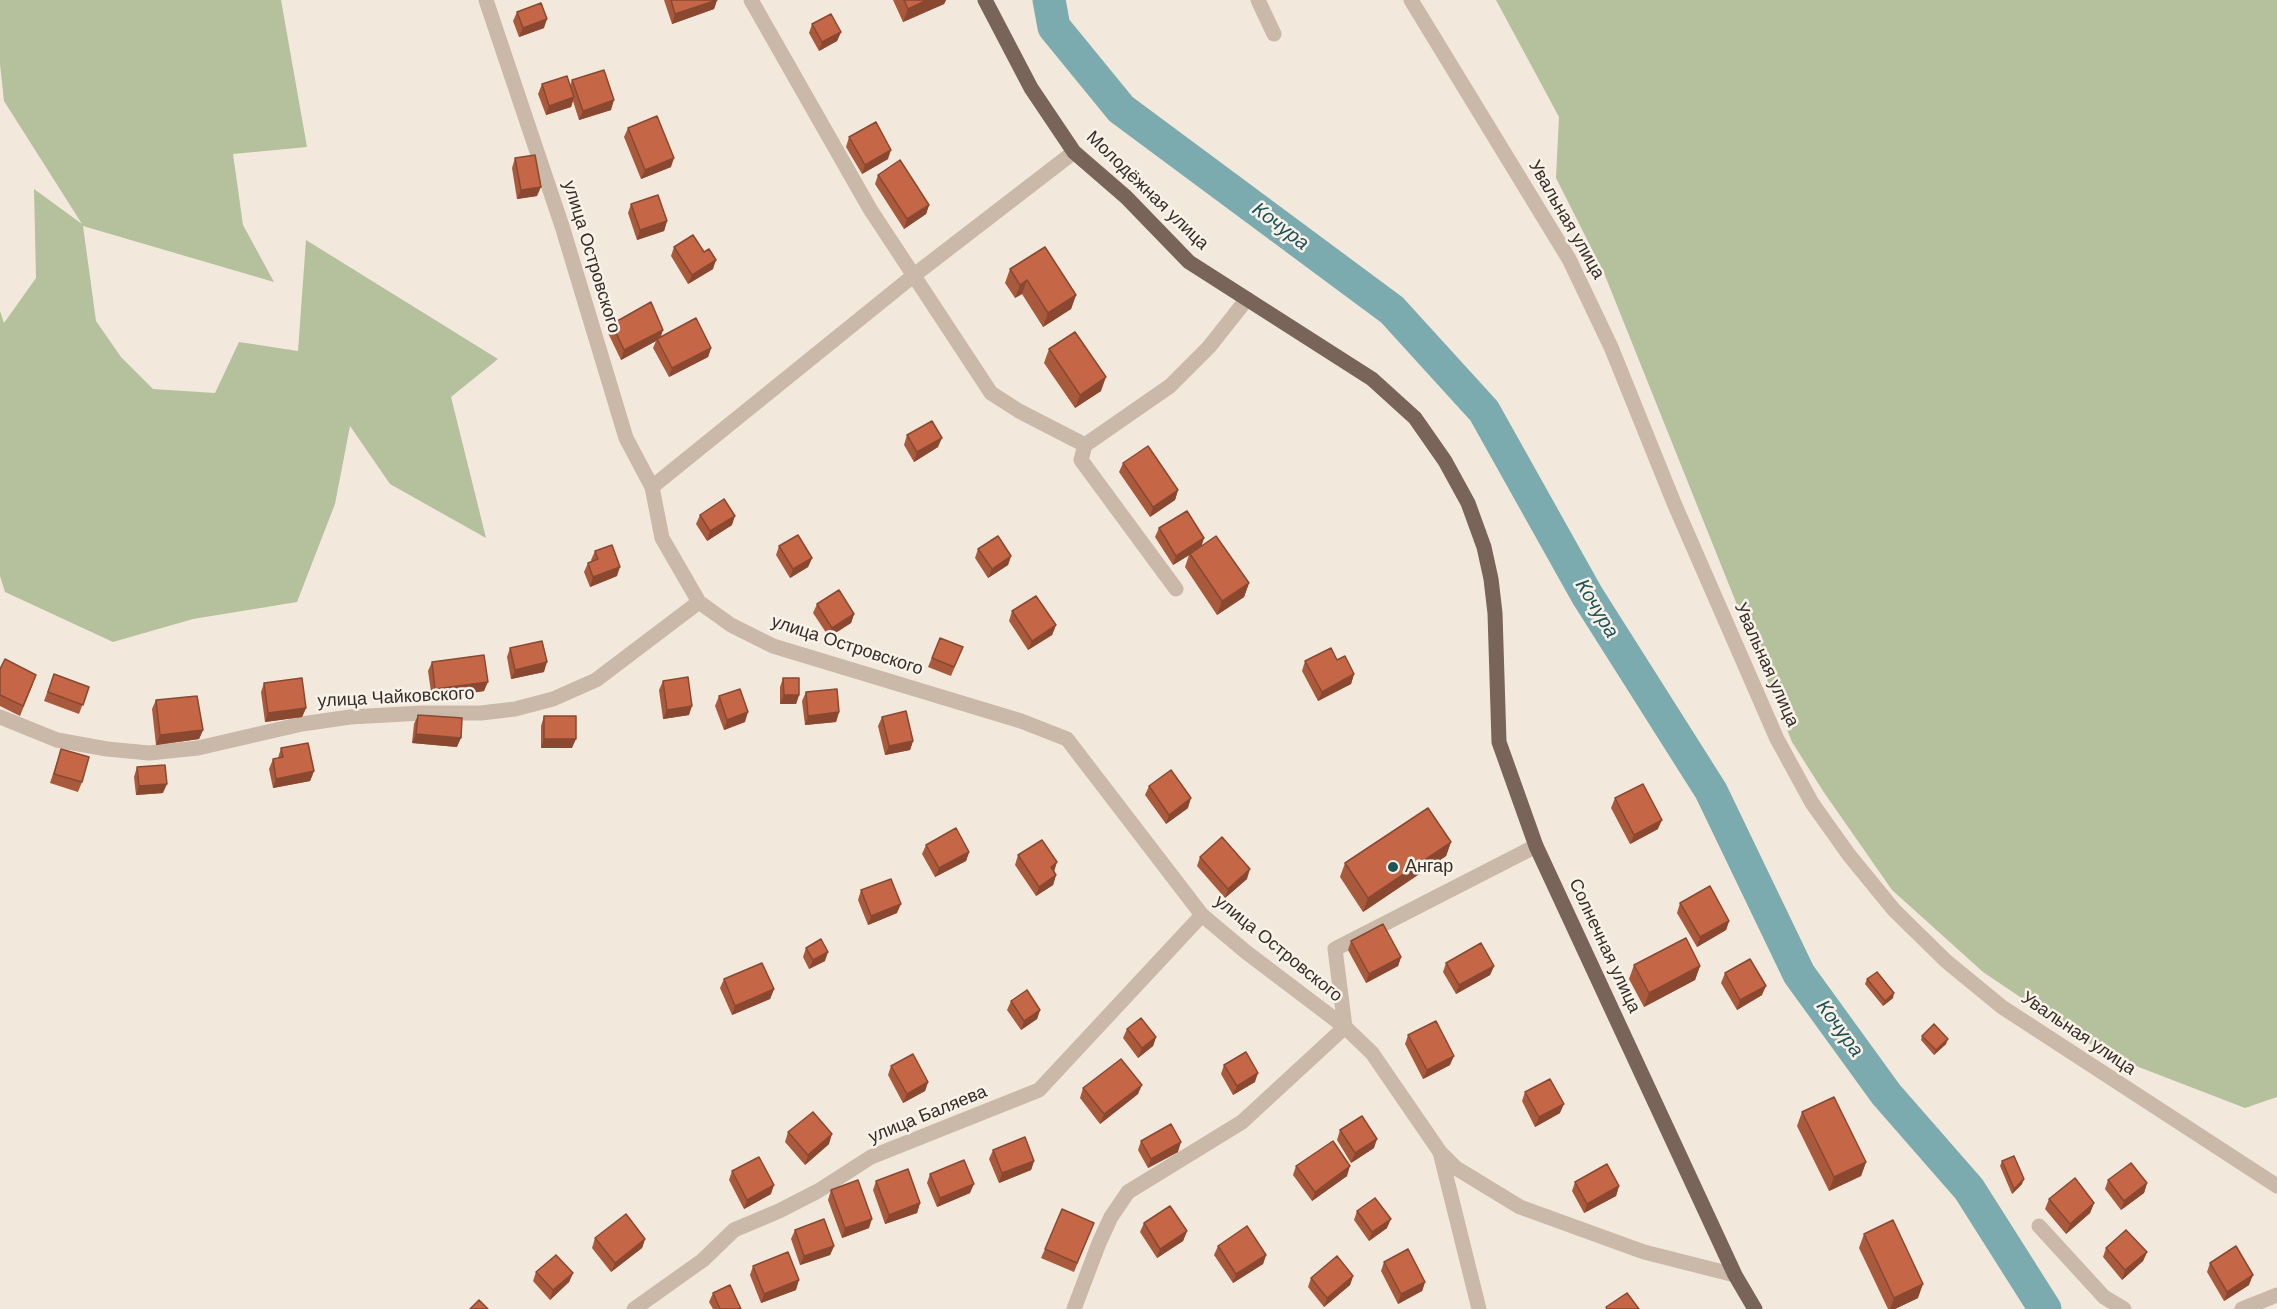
<!DOCTYPE html>
<html>
<head>
<meta charset="utf-8">
<style>
  body { margin:0 }
  canvas { display:block; background:#f2e8dc }
</style>
</head>
<body>
<canvas width="2277" height="1309"></canvas>
<script>
const g = document.querySelector('canvas').getContext('2d');
g.lineJoin = 'round';
function paint(path, color) {
  g.fillStyle = color;
  g.fill(path, 'evenodd');
}
function shape(rows) {
  const path = new Path2D();
  for (const r of rows) {
    path.moveTo(r[0], r[1]);
    for (let i = 2; i < r.length; i += 2) path.lineTo(r[i], r[i + 1]);
  }
  return path;
}
function trace(path, color, width, dash) {
  g.strokeStyle = color;
  g.lineWidth = width;
  g.lineCap = dash ? 'butt' : 'round';
  g.setLineDash(dash || []);
  g.stroke(path);
}
function write(font, color, halo, rows, align = 'center') {
  g.font = font + ' "DM Sans",sans-serif';
  g.lineWidth = 5;
  g.setLineDash([]);
  g.textBaseline = 'middle';
  g.strokeStyle = halo;
  g.fillStyle = color;
  for (const [text, x, y, turn = 0] of rows) {
    g.save();
    g.translate(x, y);
    g.rotate((+turn || 0) * Math.PI / 180);
    g.textAlign = isNaN(turn) ? turn : align;
    if (halo) g.strokeText(text, 0, 0);
    g.fillText(text, 0, 0);
    g.restore();
  }
}
paint(shape([
  [0,0,281,0,307,147,233,154,243,225,274,282,83,226,96,321,121,357,153,389,215,393,239,342,298,351,306,240,498,359,451,397,486,538,390,484,350,426,335,504,297,602,193,619,113,642,5,592,0,576,0,311,4,323,36,278,34,189,82,224,4,101,0,64],
  [1496,0,2277,0,2277,1097,2245,1108,2105,1054,1983,972,1892,890,1823,791,1792,742,1604,273,1556,178,1559,117]
]), '#b4c19c');
trace(shape([
  [1049,0,1054,27,1121,109,1392,310,1484,411,1587,595,1711,791,1799,974,1886,1094,1969,1189,2045,1309]
]), '#7babae', 33);
trace(shape([
  [486,0,562,226,626,438,652,487,662,538,699,602,731,625,773,646,1021,721,1067,739,1202,915,1246,952,1345,1027,1372,1053,1440,1152,1479,1309],
  [751,0,870,209,991,393,1019,411,1085,445],
  [1258,0,1274,34],
  [1411,0,1569,259,1611,347,1674,503,1777,739,1812,803,1849,855,1894,910,1946,961,2002,1007,2277,1186],
  [652,487,913,276,1074,152],
  [1176,589,1081,460,1085,445,1170,386,1209,347,1247,299],
  [0,717,57,740,107,749,149,753,198,748,302,724,350,717,423,713,481,713,515,709,553,699,596,680,699,602],
  [1440,1152,1456,1168,1520,1207,1644,1252,1735,1275],
  [2039,1226,2104,1297,2124,1309],
  [634,1309,703,1260,734,1230,779,1211,818,1191,871,1157,1039,1090,1202,915],
  [1074,1309,1099,1243,1111,1217,1128,1192,1242,1122,1345,1027,1335,949,1536,846],
  [2242,1309,2277,1295]
]), '#cab8a8', 15);
trace(shape([
  [985,0,1031,88,1074,152,1126,197,1189,262,1372,379,1415,418,1445,461,1468,503,1484,547,1491,579,1495,613,1499,742,1536,846,1735,1275,1755,1309]
]), '#786459', 15);
paint(shape([
  [664,0,717,0,714,9,672,24],
  [893,0,946,0,944,4,903,22],
  [517,12,544,28,519,37,513,21],
  [812,24,841,32,837,41,819,51,809,33],
  [572,80,611,110,579,120,573,101,571,107,546,115,538,94,542,84,570,86],
  [628,128,671,167,641,179,624,137],
  [849,137,888,159,862,174,846,147],
  [515,158,537,196,517,199,512,168],
  [878,175,929,205,926,214,904,229,875,184],
  [631,204,667,221,664,231,637,240,628,213],
  [674,247,713,269,688,284,671,256],
  [1010,269,1076,295,1071,309,1043,327,1022,294,1015,298,1005,283],
  [612,324,661,337,711,348,708,357,669,377,653,348,656,341,621,360,608,333],
  [1049,349,1101,391,1075,408,1044,363],
  [907,435,938,447,914,462,904,445],
  [1123,463,1178,490,1175,500,1150,517,1119,472],
  [700,515,732,525,707,541,696,524],
  [1159,528,1249,583,1244,597,1217,615,1185,567,1189,555,1173,565,1155,537],
  [779,546,812,558,808,567,790,578,776,555],
  [978,549,1011,556,1008,565,988,578,975,558],
  [595,551,617,576,590,587,584,572,588,563,592,562,591,560],
  [817,604,854,614,851,623,829,637,813,613],
  [1012,611,1056,625,1052,635,1028,650,1009,621],
  [940,638,963,647,951,676,928,667],
  [510,648,544,672,511,679,507,657],
  [1305,661,1354,674,1351,684,1318,701,1302,671],
  [432,662,484,691,432,699,428,671],
  [0,669,33,684,20,716,0,706],
  [54,674,89,687,79,714,44,701],
  [783,678,799,695,796,704,780,704,780,687],
  [663,681,689,715,663,719,659,690],
  [264,683,306,708,302,717,265,722,261,692],
  [806,692,839,712,836,722,805,725,802,701],
  [719,696,745,722,724,730,715,706],
  [156,700,203,730,199,739,156,745,152,709],
  [418,715,457,747,412,743,414,724],
  [544,716,572,748,541,748,541,726],
  [882,717,913,741,910,750,885,755,878,726],
  [281,748,314,771,310,781,273,788,269,769,273,759,278,758],
  [61,749,82,782,78,792,50,783],
  [137,767,163,793,136,795,134,777],
  [1149,786,1188,808,1166,824,1145,795],
  [1615,798,1658,829,1630,844,1611,808],
  [1451,842,1446,856,1363,912,1340,877,1345,863],
  [926,845,969,852,966,861,935,877,922,854],
  [1018,855,1054,872,1056,875,1053,885,1036,896,1015,865],
  [1200,857,1247,879,1225,898,1197,866],
  [861,890,897,913,868,925,858,900],
  [1680,903,1729,921,1726,930,1697,947,1677,913],
  [1351,941,1401,957,1398,966,1366,983,1348,950],
  [806,948,825,961,809,969,803,957],
  [1446,963,1494,966,1490,975,1456,994,1443,972],
  [1634,965,1700,966,1695,980,1644,1007,1629,979],
  [1725,973,1762,995,1737,1010,1721,983],
  [724,979,774,989,770,999,732,1015,720,988],
  [1867,979,1893,998,1883,1006,1865,984],
  [1011,1001,1040,1010,1037,1019,1021,1030,1007,1010],
  [1127,1029,1156,1037,1153,1046,1138,1058,1123,1038],
  [1408,1035,1450,1065,1423,1079,1405,1044],
  [1922,1036,1946,1044,1934,1055,1921,1040],
  [1224,1065,1255,1082,1233,1095,1221,1074],
  [891,1066,928,1082,925,1091,903,1103,888,1075],
  [1083,1088,1138,1094,1100,1124,1080,1098],
  [1525,1092,1560,1113,1535,1127,1522,1101],
  [1802,1112,1866,1162,1861,1176,1829,1191,1797,1126],
  [1340,1130,1374,1148,1351,1163,1337,1140],
  [788,1132,829,1144,805,1165,785,1142],
  [1141,1141,1178,1152,1148,1168,1138,1150],
  [993,1150,1034,1161,1031,1170,999,1183,989,1159],
  [2002,1161,2022,1184,2012,1194,2000,1166],
  [1296,1166,1347,1176,1312,1201,1293,1175],
  [732,1171,771,1194,744,1209,729,1180],
  [930,1174,970,1193,937,1207,927,1183],
  [2108,1180,2147,1183,2144,1193,2121,1210,2105,1189],
  [876,1181,920,1203,917,1213,885,1224,873,1190],
  [1575,1182,1619,1186,1616,1196,1584,1213,1572,1191],
  [831,1190,869,1228,842,1238,828,1200],
  [2049,1199,2094,1203,2090,1213,2066,1234,2045,1209],
  [1357,1211,1387,1228,1369,1241,1354,1220],
  [1094,1223,1074,1272,1041,1258,1045,1249],
  [1144,1223,1187,1231,1183,1241,1157,1258,1140,1232],
  [795,1230,834,1246,830,1255,800,1265,791,1239],
  [1864,1234,1918,1298,1895,1309,1888,1309,1859,1248],
  [595,1238,645,1239,642,1248,611,1272,592,1248],
  [1218,1246,1266,1255,1263,1264,1233,1283,1214,1255],
  [2106,1248,2147,1252,2143,1261,2122,1280,2103,1257],
  [1384,1262,1425,1282,1422,1291,1398,1304,1381,1271],
  [2210,1263,2249,1285,2224,1301,2207,1272],
  [753,1266,796,1290,761,1303,750,1275],
  [536,1272,573,1273,569,1282,550,1300,533,1281],
  [1353,1276,1350,1285,1324,1307,1308,1287,1311,1278],
  [713,1293,741,1309,713,1309,709,1302]
]), '#a9593c');
paint(shape([
  [717,0,714,9,672,24,675,14],
  [927,0,946,0,944,4,903,22,908,9],
  [547,19,544,28,519,37,523,28],
  [841,32,837,41,819,51,822,42],
  [574,97,571,107,546,115,549,106],
  [614,100,611,110,579,120,583,111],
  [891,150,888,159,862,174,865,165],
  [674,158,671,167,641,179,645,170],
  [541,187,537,196,517,199,521,190],
  [929,205,926,214,904,229,907,219],
  [667,221,664,231,637,240,640,230],
  [716,260,713,269,688,284,692,275],
  [1027,280,1022,294,1015,298,1020,285],
  [1076,295,1071,309,1043,327,1048,313],
  [663,330,660,339,657,339,656,341,621,360,624,350],
  [711,348,708,357,669,377,672,368],
  [1106,377,1101,391,1075,408,1080,395],
  [942,438,938,447,914,462,917,452],
  [1178,490,1175,500,1150,517,1153,507],
  [735,516,732,525,707,541,710,531],
  [1204,538,1201,548,1173,565,1176,556],
  [1011,556,1008,565,988,578,992,569],
  [812,558,808,567,790,578,793,569],
  [620,567,617,576,590,587,593,577],
  [1249,583,1244,597,1217,615,1222,601],
  [854,614,851,623,829,637,832,628],
  [1056,625,1052,635,1028,650,1032,641],
  [547,662,544,672,511,679,515,670],
  [1354,674,1351,684,1318,701,1322,692],
  [488,682,484,691,432,699,435,689],
  [784,695,799,695,796,704,780,704],
  [692,706,689,715,663,719,667,710],
  [306,708,302,717,265,722,268,713],
  [748,712,745,722,724,730,727,720],
  [839,712,836,722,805,725,808,716],
  [203,730,199,739,156,745,160,735],
  [416,734,461,738,457,747,412,743],
  [544,739,576,739,572,748,541,748],
  [913,741,910,750,885,755,889,746],
  [314,771,310,781,273,788,276,779],
  [167,784,163,793,136,795,139,786],
  [1191,798,1188,808,1166,824,1169,815],
  [1662,820,1658,829,1630,844,1634,835],
  [1451,842,1446,856,1363,912,1368,898],
  [969,852,966,861,935,877,939,868],
  [1057,862,1054,872,1051,867],
  [1250,869,1247,879,1225,898,1228,889],
  [1056,875,1053,885,1036,896,1039,887],
  [901,904,897,913,868,925,871,916],
  [1729,921,1726,930,1697,947,1700,937],
  [828,952,825,961,809,969,813,960],
  [1401,957,1398,966,1366,983,1369,974],
  [1494,966,1490,975,1456,994,1459,985],
  [1700,966,1695,980,1644,1007,1649,993],
  [1766,986,1762,995,1737,1010,1740,1000],
  [774,989,770,999,732,1015,735,1006],
  [1894,993,1893,998,1883,1006,1885,1001],
  [1040,1010,1037,1019,1021,1030,1024,1021],
  [1156,1037,1153,1046,1138,1058,1142,1048],
  [1948,1039,1946,1044,1934,1055,1936,1050],
  [1454,1056,1450,1065,1423,1079,1427,1070],
  [1258,1073,1255,1082,1233,1095,1237,1086],
  [928,1082,925,1091,903,1103,907,1094],
  [1142,1085,1138,1094,1100,1124,1104,1114],
  [1564,1104,1560,1113,1535,1127,1539,1117],
  [832,1134,829,1144,805,1165,808,1155],
  [1377,1139,1374,1148,1351,1163,1355,1153],
  [1181,1142,1178,1152,1148,1168,1151,1159],
  [1034,1161,1031,1170,999,1183,1002,1173],
  [1866,1162,1861,1176,1829,1191,1834,1177],
  [1350,1166,1347,1176,1312,1201,1315,1192],
  [2024,1179,2022,1184,2012,1194,2014,1189],
  [2147,1183,2144,1193,2121,1210,2124,1201],
  [974,1184,970,1193,937,1207,940,1198],
  [774,1185,771,1194,744,1209,747,1200],
  [1619,1186,1616,1196,1584,1213,1587,1204],
  [920,1203,917,1213,885,1224,889,1215],
  [2094,1203,2090,1213,2066,1234,2070,1224],
  [872,1219,869,1228,842,1238,845,1228],
  [1391,1219,1387,1228,1369,1241,1372,1232],
  [1187,1231,1183,1241,1157,1258,1160,1249],
  [645,1239,642,1248,611,1272,615,1263],
  [834,1246,830,1255,800,1265,804,1256],
  [2147,1252,2143,1261,2122,1280,2125,1270],
  [1266,1255,1263,1264,1233,1283,1236,1274],
  [573,1273,569,1282,550,1300,553,1290],
  [2253,1275,2249,1285,2224,1301,2227,1292],
  [1353,1276,1350,1285,1324,1307,1327,1298],
  [799,1280,796,1290,761,1303,764,1294],
  [1425,1282,1422,1291,1398,1304,1401,1294],
  [1923,1284,1918,1298,1895,1309,1890,1309,1894,1298]
]), '#8a4831');
const building = shape([
  [671,0,717,0,675,14,671,0],
  [904,0,927,0,908,9,904,0],
  [541,3,547,19,523,28,517,12,541,3],
  [831,14,841,32,822,42,812,24,831,14],
  [604,70,614,100,583,111,572,80,604,70],
  [567,76,574,97,549,106,542,84,567,76],
  [657,116,674,158,645,170,628,128,657,116],
  [876,122,891,150,865,165,849,137,876,122],
  [535,155,541,187,521,190,515,158,535,155],
  [900,160,929,205,907,219,878,175,900,160],
  [658,195,667,221,640,230,631,204,658,195],
  [693,235,704,252,709,249,716,260,692,275,674,247,693,235],
  [1045,247,1076,295,1048,313,1027,280,1020,285,1010,269,1045,247],
  [651,302,663,330,624,350,612,324,651,302],
  [696,318,711,348,672,368,657,339,696,318],
  [1075,332,1106,377,1080,395,1049,349,1075,332],
  [932,421,942,438,917,452,907,435,932,421],
  [1148,446,1178,490,1153,507,1123,463,1148,446],
  [724,499,735,516,710,531,700,515,724,499],
  [1187,511,1204,538,1176,556,1159,528,1187,511],
  [798,535,812,558,793,569,779,546,798,535],
  [998,536,1011,556,992,569,978,549,998,536],
  [1216,536,1249,583,1222,601,1190,554,1216,536],
  [612,545,620,567,593,577,588,563,598,559,595,551,612,545],
  [839,590,854,614,832,628,817,604,839,590],
  [1036,596,1056,625,1032,641,1012,611,1036,596],
  [940,638,963,647,954,667,932,658,940,638],
  [542,641,547,662,515,670,510,648,542,641],
  [1331,648,1337,660,1345,656,1354,674,1322,692,1305,661,1331,648],
  [484,655,488,682,435,689,432,662,484,655],
  [5,659,36,675,23,706,0,695,0,669,5,659],
  [54,674,89,687,83,705,48,692,54,674],
  [688,677,692,706,667,710,663,681,688,677],
  [302,678,306,708,268,713,264,683,302,678],
  [783,678,799,678,799,695,784,695,783,678],
  [740,689,748,712,727,720,719,696,740,689],
  [837,689,839,712,808,716,806,692,837,689],
  [197,696,203,730,160,735,156,700,197,696],
  [906,711,913,741,889,746,882,717,906,711],
  [418,715,462,718,461,738,416,734,418,715],
  [544,716,576,716,576,739,544,739,544,716],
  [308,743,314,771,276,779,273,759,283,757,281,748,308,743],
  [61,749,89,757,82,782,54,774,61,749],
  [165,765,167,784,139,786,137,767,165,765],
  [1171,770,1191,798,1169,815,1149,786,1171,770],
  [1643,784,1662,820,1634,835,1615,798,1643,784],
  [1428,808,1451,842,1368,898,1345,863,1428,808],
  [956,828,969,852,939,868,926,845,956,828],
  [1222,837,1250,869,1228,889,1200,857,1222,837],
  [1042,840,1057,862,1051,867,1056,875,1039,887,1018,855,1042,840],
  [891,879,901,904,871,916,861,890,891,879],
  [1710,886,1729,921,1700,937,1680,903,1710,886],
  [1383,924,1401,957,1369,974,1351,941,1383,924],
  [1686,938,1700,966,1649,993,1634,965,1686,938],
  [821,939,828,952,813,960,806,948,821,939],
  [1481,943,1494,966,1459,985,1446,963,1481,943],
  [1750,959,1766,986,1740,1000,1725,973,1750,959],
  [762,963,774,989,735,1006,724,979,762,963],
  [1877,972,1894,993,1885,1001,1867,979,1877,972],
  [1027,990,1040,1010,1024,1021,1011,1001,1027,990],
  [1141,1018,1156,1037,1142,1048,1127,1029,1141,1018],
  [1436,1021,1454,1056,1427,1070,1408,1035,1436,1021],
  [1934,1024,1948,1039,1936,1050,1922,1036,1934,1024],
  [1246,1052,1258,1073,1237,1086,1224,1065,1246,1052],
  [913,1054,928,1082,907,1094,891,1066,913,1054],
  [1121,1059,1142,1085,1104,1114,1083,1088,1121,1059],
  [1550,1079,1564,1104,1539,1117,1525,1092,1550,1079],
  [1834,1097,1866,1162,1834,1177,1802,1112,1834,1097],
  [813,1112,832,1134,808,1155,788,1132,813,1112],
  [1362,1116,1377,1139,1355,1153,1340,1130,1362,1116],
  [1171,1124,1181,1142,1151,1159,1141,1141,1171,1124],
  [1025,1137,1034,1161,1002,1173,993,1150,1025,1137],
  [1333,1141,1350,1166,1315,1192,1296,1166,1333,1141],
  [2014,1156,2024,1179,2014,1189,2002,1161,2014,1156],
  [759,1157,774,1185,747,1200,732,1171,759,1157],
  [964,1160,974,1184,940,1198,930,1174,964,1160],
  [2131,1163,2147,1183,2124,1201,2108,1180,2131,1163],
  [1607,1164,1619,1186,1587,1204,1575,1182,1607,1164],
  [908,1169,920,1203,889,1215,876,1181,908,1169],
  [2075,1178,2094,1203,2070,1224,2049,1199,2075,1178],
  [858,1180,872,1219,845,1228,831,1190,858,1180],
  [1375,1198,1391,1219,1372,1232,1357,1211,1375,1198],
  [1170,1206,1187,1231,1160,1249,1144,1223,1170,1206],
  [1062,1209,1094,1223,1077,1263,1045,1249,1062,1209],
  [626,1214,645,1239,615,1263,595,1238,626,1214],
  [824,1219,834,1246,804,1256,795,1230,824,1219],
  [1893,1220,1923,1284,1894,1298,1864,1234,1893,1220],
  [1247,1226,1266,1255,1236,1274,1218,1246,1247,1226],
  [2126,1230,2147,1252,2125,1270,2106,1248,2126,1230],
  [2236,1246,2253,1275,2227,1292,2210,1263,2236,1246],
  [1408,1249,1425,1282,1401,1294,1384,1262,1408,1249],
  [788,1252,799,1280,764,1294,753,1266,788,1252],
  [556,1255,573,1273,553,1290,536,1272,556,1255],
  [1337,1256,1353,1276,1327,1298,1311,1278,1337,1256],
  [730,1285,741,1309,720,1309,713,1293,730,1285],
  [1627,1293,1639,1309,1607,1309,1606,1307,1627,1293],
  [479,1300,488,1309,470,1309,479,1300]
]);
paint(building, '#c56746');
trace(building, '#8a4831', 1.5);
for (const [x, y, r, color] of [
  [1393,867,6,"#1e5357"]
]) {
  const dot = new Path2D();
  dot.arc(x, y, r, 0, 2 * Math.PI);
  g.fillStyle = color;
  g.fill(dot);
  trace(dot, '#f9f2e8', 2);
}
write('18px', '#362d28', '#f9f2e8', [
  ["Молодёжная улица",1147,191,44],
  ["Увальная улица",1566,220,60],
  ["улица Островского",591,257,73],
  ["улица Островского",847,646,18],
  ["Увальная улица",1766,665,66],
  ["улица Чайковского",396,698,-3],
  ["Солнечная улица",1604,946,65],
  ["улица Островского",1278,949,39],
  ["Увальная улица",2078,1034,34],
  ["улица Баляева",928,1115,-22]
]);
write('18px', '#362d28', '#f9f2e8', [
  ["Ангар",1405,867]
], 'left');
write('italic 20px', '#1e5357', '#f9f2e8', [
  ["Кочура",1280,227,37],
  ["Кочура",1596,609,59],
  ["Кочура",1839,1029,54]
]);
</script>
</body>
</html>
